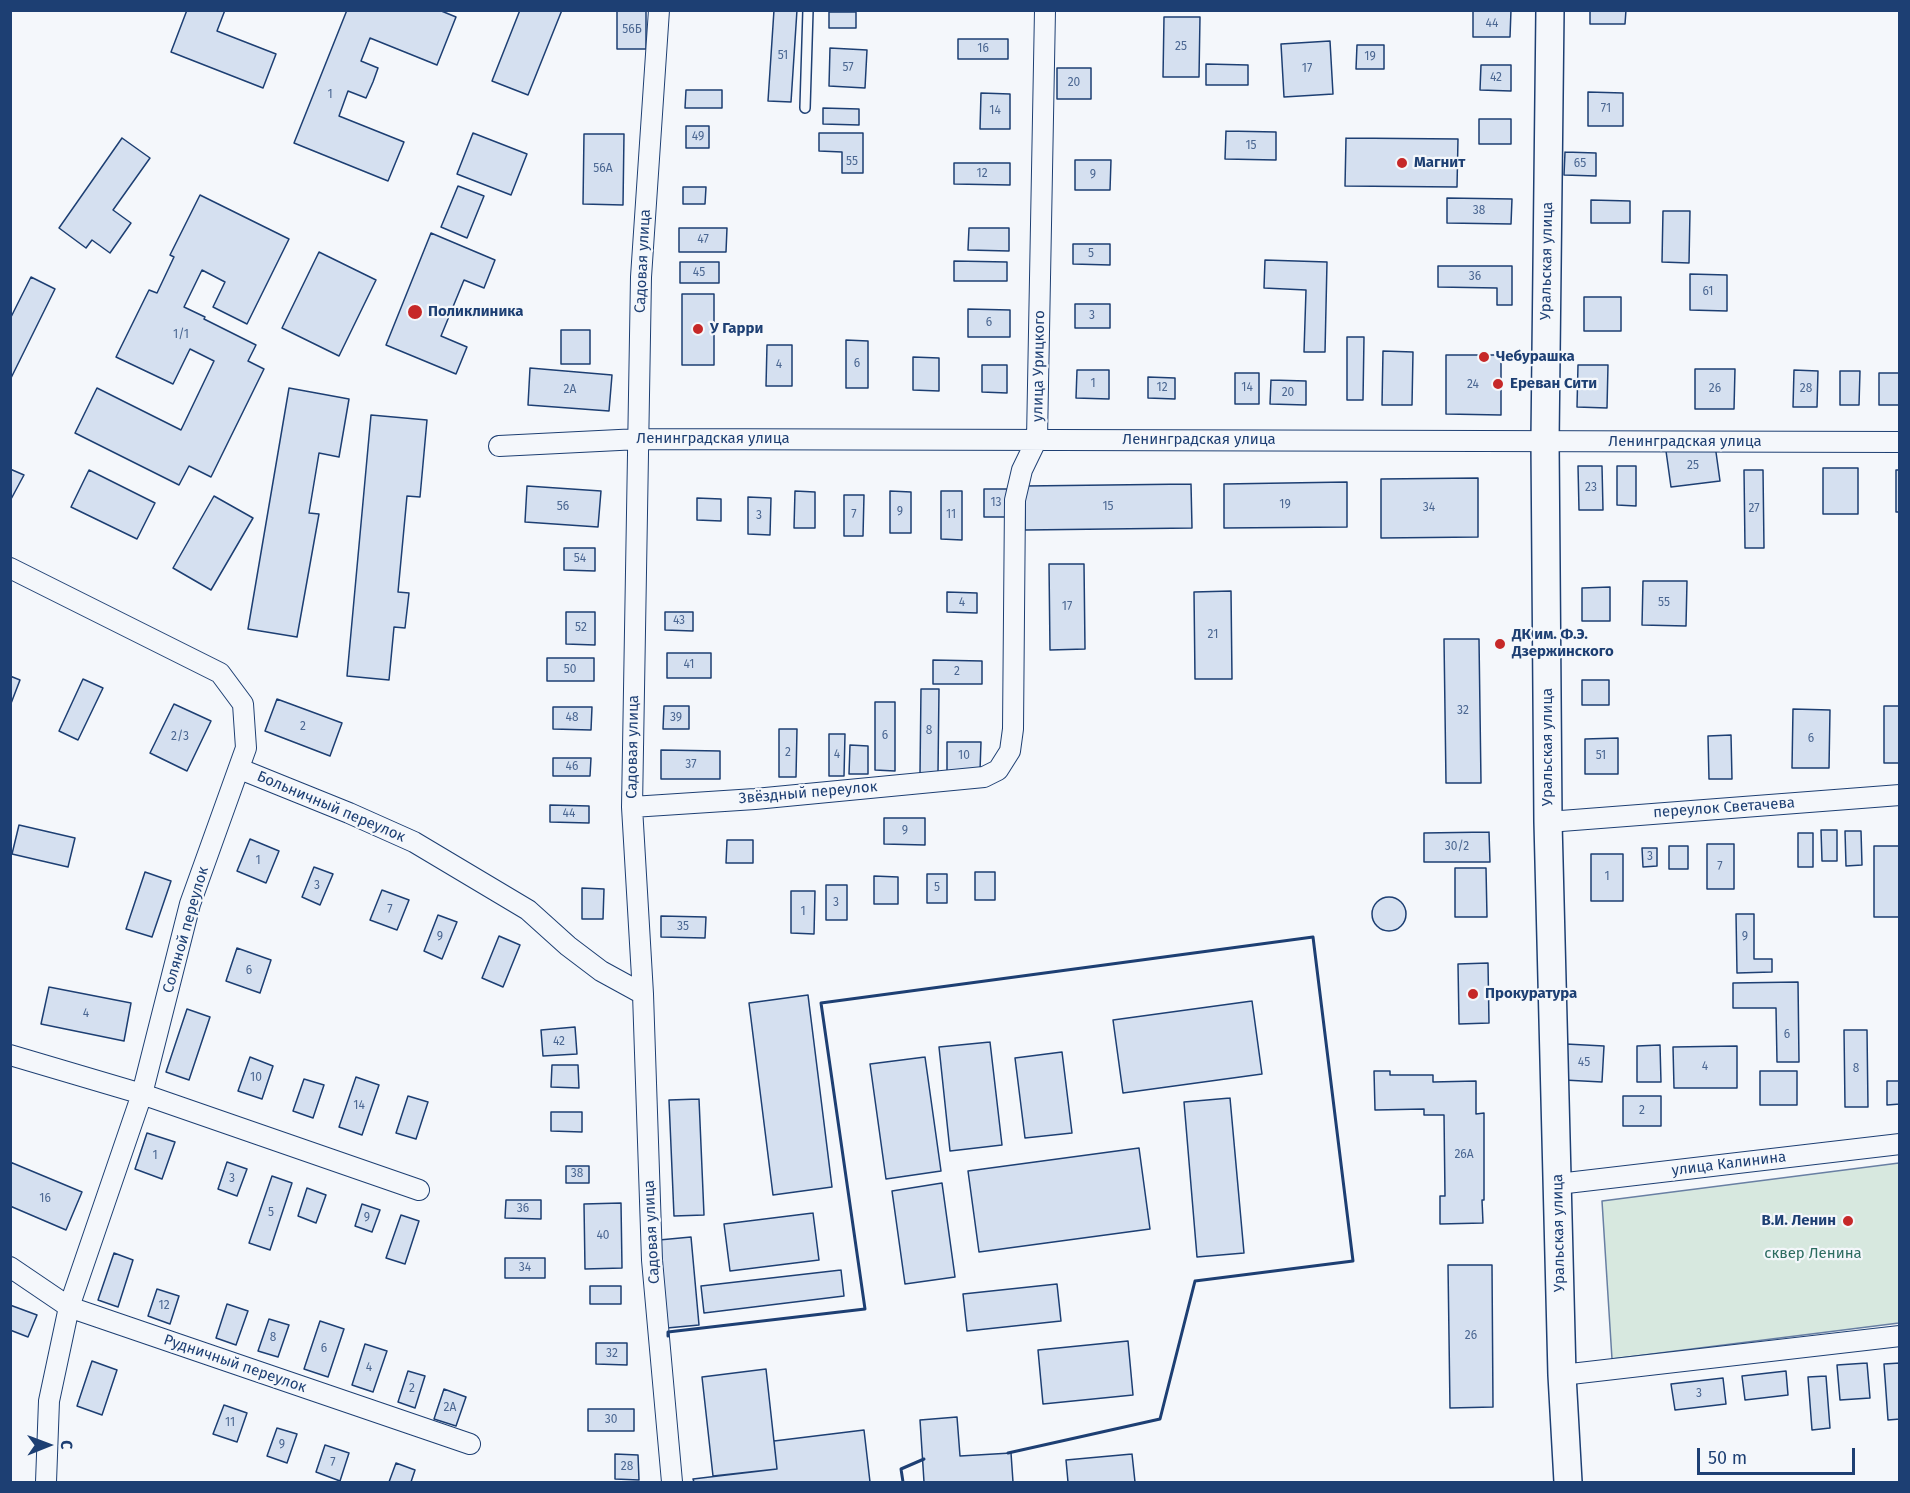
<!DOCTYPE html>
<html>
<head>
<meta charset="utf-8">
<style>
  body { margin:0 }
  #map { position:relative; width:1910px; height:1493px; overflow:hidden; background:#f4f7fb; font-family:"Fira Sans",sans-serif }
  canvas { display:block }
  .frame { position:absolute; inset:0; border:12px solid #1d3f73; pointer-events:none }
  .north { position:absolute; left:18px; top:1415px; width:60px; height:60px; -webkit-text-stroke:4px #f4f7fb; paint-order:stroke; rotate:89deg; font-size:16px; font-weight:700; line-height:24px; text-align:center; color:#1d3f73 }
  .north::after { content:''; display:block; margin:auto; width:21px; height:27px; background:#1d3f73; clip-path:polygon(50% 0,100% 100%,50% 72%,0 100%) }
  .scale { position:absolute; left:1697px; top:1448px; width:158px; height:27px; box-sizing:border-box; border:3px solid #1d3f73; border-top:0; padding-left:8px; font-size:18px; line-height:21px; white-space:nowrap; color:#1d3f73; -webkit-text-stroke:4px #f4f7fb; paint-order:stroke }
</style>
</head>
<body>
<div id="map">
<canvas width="1910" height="1493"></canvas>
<div class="frame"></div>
<div class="north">С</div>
<div class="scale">50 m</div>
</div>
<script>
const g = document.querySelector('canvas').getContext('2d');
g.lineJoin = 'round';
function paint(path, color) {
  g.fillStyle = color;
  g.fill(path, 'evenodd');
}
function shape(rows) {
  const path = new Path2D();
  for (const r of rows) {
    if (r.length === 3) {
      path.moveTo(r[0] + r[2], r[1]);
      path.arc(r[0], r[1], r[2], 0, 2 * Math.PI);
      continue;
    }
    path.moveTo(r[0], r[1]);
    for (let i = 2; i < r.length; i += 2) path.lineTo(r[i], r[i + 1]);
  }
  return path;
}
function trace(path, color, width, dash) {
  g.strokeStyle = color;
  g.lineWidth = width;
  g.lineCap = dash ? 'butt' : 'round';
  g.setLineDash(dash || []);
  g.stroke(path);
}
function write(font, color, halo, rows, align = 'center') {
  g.font = font + ' "Fira Sans",sans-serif';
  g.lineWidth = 4.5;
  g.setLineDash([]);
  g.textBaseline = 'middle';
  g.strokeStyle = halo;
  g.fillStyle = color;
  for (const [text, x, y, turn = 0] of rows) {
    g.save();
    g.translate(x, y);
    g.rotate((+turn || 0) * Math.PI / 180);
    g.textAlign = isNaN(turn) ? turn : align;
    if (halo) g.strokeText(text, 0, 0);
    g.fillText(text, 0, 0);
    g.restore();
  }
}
const green = shape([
  [1899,1163,1899,1323,1612,1359,1602,1201,1899,1163]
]);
paint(green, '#d7e8df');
trace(green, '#687fa3', 1.5);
const building = shape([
  [187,10,225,10,217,31,276,54,263,88,171,52,187,10],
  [347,10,439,10,456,17,437,65,370,38,361,61,378,68,373,82,366,98,348,91,339,116,404,142,388,181,294,143,347,10],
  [520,10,562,10,528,95,492,81,520,10],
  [617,10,646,10,646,49,617,49,617,10],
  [774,10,797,10,791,102,768,101,774,10],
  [1473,10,1511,10,1510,37,1473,37,1473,10],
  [1590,10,1626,10,1625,24,1590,24,1590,10],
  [829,12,856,12,856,28,829,28,829,12],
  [1164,17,1200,17,1199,77,1163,77,1164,17],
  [958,39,1008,39,1008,59,958,59,958,39],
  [1330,41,1333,94,1284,97,1281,44,1330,41],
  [1357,45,1384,45,1384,69,1356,69,1357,45],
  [830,48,867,50,865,88,829,86,830,48],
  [1206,64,1248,65,1248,85,1206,85,1206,64],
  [1481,65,1511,65,1511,91,1480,90,1481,65],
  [1057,68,1091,68,1091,99,1057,99,1057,68],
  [686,90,722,90,722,108,685,108,686,90],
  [1588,92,1623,93,1623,126,1588,126,1588,92],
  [981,93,1010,94,1010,129,980,129,981,93],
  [823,108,859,109,859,125,823,124,823,108],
  [1479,119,1511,119,1511,144,1479,144,1479,119],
  [686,126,709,126,709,148,686,148,686,126],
  [1226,131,1276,132,1276,160,1225,159,1226,131],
  [473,133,527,154,511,195,457,174,473,133],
  [819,133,863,133,863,173,842,173,842,152,819,151,819,133],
  [584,134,624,134,623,205,583,204,584,134],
  [122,138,150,158,113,210,131,223,110,253,92,240,86,248,59,228,122,138],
  [1346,138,1458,139,1457,187,1345,186,1346,138],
  [1565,152,1596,153,1596,176,1564,175,1565,152],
  [1075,160,1111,160,1110,190,1075,190,1075,160],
  [954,163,1010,163,1010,185,954,184,954,163],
  [458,186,484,196,467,238,441,227,458,186],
  [683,187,706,187,705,204,683,204,683,187],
  [200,195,289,239,247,324,213,307,225,282,202,270,184,307,205,317,204,319,256,345,248,361,264,369,211,477,189,466,179,485,75,433,97,388,181,430,214,361,190,349,173,384,116,357,149,290,157,293,174,257,170,255,200,195],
  [1447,198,1512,199,1511,224,1447,223,1447,198],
  [1591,200,1630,201,1630,223,1591,223,1591,200],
  [1663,211,1690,211,1689,263,1662,262,1663,211],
  [679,228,727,228,726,252,679,252,679,228],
  [969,228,1009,228,1009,251,968,250,969,228],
  [431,233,495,260,484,288,464,280,441,336,467,347,456,374,386,345,431,233],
  [1073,244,1110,244,1110,265,1073,264,1073,244],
  [319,252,376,280,339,356,282,328,319,252],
  [1265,260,1327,262,1325,352,1304,352,1306,290,1264,288,1265,260],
  [954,261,1007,262,1007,281,954,281,954,261],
  [680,262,719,262,719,283,680,283,680,262],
  [1438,266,1512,266,1512,305,1497,305,1497,288,1438,287,1438,266],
  [1690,274,1727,275,1727,311,1690,310,1690,274],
  [31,277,55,289,10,380,10,319,31,277],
  [682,294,714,294,714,365,682,365,682,294],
  [1584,297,1621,297,1621,331,1584,331,1584,297],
  [1075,304,1110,304,1110,328,1075,328,1075,304],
  [968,309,1010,310,1010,337,968,337,968,309],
  [561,330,590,330,590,364,561,364,561,330],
  [1347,337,1364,337,1363,400,1347,400,1347,337],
  [846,340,868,341,868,388,846,388,846,340],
  [767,345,792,345,792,386,766,386,767,345],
  [1383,351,1413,352,1412,405,1382,405,1383,351],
  [1446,355,1501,355,1501,415,1446,414,1446,355],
  [913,357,939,358,939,391,913,390,913,357],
  [982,365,1007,365,1007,393,982,392,982,365],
  [1578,365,1608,365,1607,408,1577,407,1578,365],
  [530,368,612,375,609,411,528,405,530,368],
  [1695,369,1735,369,1734,409,1695,409,1695,369],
  [1077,370,1109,370,1109,399,1076,398,1077,370],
  [1794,370,1818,371,1817,407,1793,407,1794,370],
  [1840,371,1860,371,1859,405,1840,405,1840,371],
  [1235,373,1259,373,1259,404,1235,404,1235,373],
  [1879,373,1900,373,1900,405,1879,405,1879,373],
  [1148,377,1175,378,1175,399,1148,398,1148,377],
  [1271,380,1306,381,1306,405,1270,404,1271,380],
  [289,388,349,399,339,457,319,453,309,513,319,514,297,637,248,629,289,388],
  [371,415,427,420,420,497,407,496,398,592,409,593,405,628,394,627,389,680,347,676,371,415],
  [1715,445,1720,481,1671,487,1666,451,1715,445],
  [1578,466,1602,466,1603,510,1579,510,1578,466],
  [1617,466,1636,466,1636,506,1617,505,1617,466],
  [1823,468,1858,468,1858,514,1823,514,1823,468],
  [10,469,24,475,10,501,10,469],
  [89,470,155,503,137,539,71,507,89,470],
  [1744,470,1763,470,1764,548,1745,548,1744,470],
  [1896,470,1900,470,1900,512,1896,512,1896,470],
  [1478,478,1478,537,1381,538,1381,479,1478,478],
  [1347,482,1347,527,1224,528,1224,484,1347,482],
  [1191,484,1192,528,1025,530,1025,486,1191,484],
  [527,486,601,491,598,527,525,522,527,486],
  [984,489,1008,489,1008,517,984,517,984,489],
  [795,491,815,492,815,528,794,528,795,491],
  [890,491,911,492,911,533,890,533,890,491],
  [941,491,962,491,962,540,941,539,941,491],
  [844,495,864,495,863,536,844,536,844,495],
  [214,496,253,518,211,590,173,568,214,496],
  [748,497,771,498,770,535,748,534,748,497],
  [697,498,721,499,721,521,697,520,697,498],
  [564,548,595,548,595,571,564,570,564,548],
  [1049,564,1084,564,1085,649,1050,650,1049,564],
  [1643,581,1687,581,1686,626,1642,625,1643,581],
  [1610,587,1610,621,1582,621,1582,588,1610,587],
  [1231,591,1232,679,1195,679,1194,592,1231,591],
  [947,592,977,593,977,613,947,612,947,592],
  [566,612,595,612,595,645,566,644,566,612],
  [665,612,693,612,693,631,665,630,665,612],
  [1444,639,1479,639,1481,783,1446,783,1444,639],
  [667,653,711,653,711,678,667,678,667,653],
  [547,658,594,658,594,681,547,681,547,658],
  [933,660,982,661,982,684,933,684,933,660],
  [10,676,20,680,10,706,10,676],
  [83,679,103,688,78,740,59,731,83,679],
  [1582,680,1609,680,1609,705,1582,705,1582,680],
  [921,689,939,689,938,773,920,773,921,689],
  [277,699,342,723,330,756,265,731,277,699],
  [875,702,895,702,895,771,875,770,875,702],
  [174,704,211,721,187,771,150,753,174,704],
  [664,706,689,706,689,729,663,729,664,706],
  [1884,706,1900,706,1900,763,1884,763,1884,706],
  [553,707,592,707,591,730,553,729,553,707],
  [1793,709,1830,710,1829,768,1792,768,1793,709],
  [779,729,797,729,796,777,779,777,779,729],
  [829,734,845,734,844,776,829,776,829,734],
  [1731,735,1732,779,1709,779,1708,736,1731,735],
  [1618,738,1618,774,1585,774,1585,739,1618,738],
  [947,742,981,742,980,771,947,771,947,742],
  [850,745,868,746,868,774,849,774,850,745],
  [661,750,720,751,720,779,661,779,661,750],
  [553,758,591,758,590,776,553,776,553,758],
  [550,805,589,806,589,823,550,822,550,805],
  [884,818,925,818,925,845,884,844,884,818],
  [19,825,75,838,68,867,12,854,19,825],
  [1821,830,1837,830,1837,861,1822,861,1821,830],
  [1845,831,1861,831,1862,865,1846,866,1845,831],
  [1489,832,1490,862,1424,862,1424,833,1489,832],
  [1798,833,1813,833,1813,867,1798,867,1798,833],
  [250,839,279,851,266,883,237,871,250,839],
  [727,840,753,840,753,863,726,863,727,840],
  [1707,844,1734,844,1734,889,1707,889,1707,844],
  [1669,846,1688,846,1688,869,1669,869,1669,846],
  [1874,846,1900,846,1900,917,1874,917,1874,846],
  [1642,848,1657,848,1657,866,1643,867,1642,848],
  [1591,854,1623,854,1623,901,1591,901,1591,854],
  [314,867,333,874,320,905,302,897,314,867],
  [1455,868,1486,868,1487,917,1455,917,1455,868],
  [145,872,171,881,152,937,126,929,145,872],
  [975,872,995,872,995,900,975,900,975,872],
  [927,874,947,874,947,903,927,903,927,874],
  [874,876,898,877,898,904,874,904,874,876],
  [826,885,847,885,847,920,826,920,826,885],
  [582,888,604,889,603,919,582,919,582,888],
  [382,890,409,900,397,930,370,920,382,890],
  [791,891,815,891,814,934,791,933,791,891],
  [1389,914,17],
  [1736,914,1754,914,1754,959,1772,959,1772,972,1737,973,1736,914],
  [438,915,457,922,442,959,424,951,438,915],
  [661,916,706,917,705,938,661,937,661,916],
  [499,936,520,945,503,987,482,978,499,936],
  [237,948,271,960,260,993,226,981,237,948],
  [1488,963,1489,1023,1459,1024,1458,964,1488,963],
  [1798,982,1799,1062,1777,1062,1776,1008,1733,1008,1733,983,1798,982],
  [49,987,131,1003,124,1041,41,1024,49,987],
  [808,995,832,1187,773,1195,749,1003,808,995],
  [1252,1001,1262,1074,1123,1093,1113,1020,1252,1001],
  [187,1009,210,1017,189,1080,166,1072,187,1009],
  [575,1027,577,1054,543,1056,541,1030,575,1027],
  [1844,1030,1867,1030,1868,1107,1845,1107,1844,1030],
  [990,1042,1002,1145,950,1151,939,1047,990,1042],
  [1566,1044,1604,1046,1602,1082,1564,1080,1566,1044],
  [1660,1045,1661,1082,1637,1082,1637,1046,1660,1045],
  [1737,1046,1737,1088,1674,1088,1673,1047,1737,1046],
  [1062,1052,1072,1133,1025,1138,1015,1058,1062,1052],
  [250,1057,273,1066,262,1099,238,1091,250,1057],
  [925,1057,941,1171,886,1179,870,1064,925,1057],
  [552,1065,578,1065,579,1088,551,1087,552,1065],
  [1374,1071,1390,1071,1390,1075,1433,1075,1433,1082,1476,1081,1476,1114,1484,1113,1484,1200,1482,1200,1483,1223,1440,1224,1440,1196,1445,1196,1444,1115,1424,1115,1424,1109,1375,1110,1374,1071],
  [1760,1071,1797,1071,1797,1105,1760,1105,1760,1071],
  [356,1077,379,1085,362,1135,339,1127,356,1077],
  [304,1079,324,1085,313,1118,293,1111,304,1079],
  [1887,1081,1900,1081,1900,1104,1887,1105,1887,1081],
  [408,1096,428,1102,416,1139,396,1133,408,1096],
  [1623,1096,1661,1096,1661,1126,1623,1126,1623,1096],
  [1230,1098,1244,1253,1197,1257,1184,1102,1230,1098],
  [699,1099,704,1215,674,1216,669,1100,699,1099],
  [551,1112,582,1112,582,1132,551,1131,551,1112],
  [147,1133,175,1142,162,1179,135,1169,147,1133],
  [1139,1148,1150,1229,979,1252,968,1171,1139,1148],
  [10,1162,82,1192,66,1230,10,1206,10,1162],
  [227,1162,247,1169,237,1196,218,1189,227,1162],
  [566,1166,589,1166,589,1183,566,1183,566,1166],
  [272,1176,292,1183,270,1250,249,1243,272,1176],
  [942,1183,955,1277,905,1284,892,1191,942,1183],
  [307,1188,326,1195,316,1223,298,1216,307,1188],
  [506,1200,541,1200,541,1219,505,1218,506,1200],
  [621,1203,622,1268,585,1269,584,1204,621,1203],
  [362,1204,380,1210,372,1232,355,1226,362,1204],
  [813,1213,819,1260,730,1271,724,1224,813,1213],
  [401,1215,419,1221,405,1264,386,1258,401,1215],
  [691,1237,699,1325,667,1328,659,1240,691,1237],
  [114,1253,133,1260,118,1307,98,1300,114,1253],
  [505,1258,545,1258,545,1278,505,1278,505,1258],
  [1448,1265,1492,1265,1493,1407,1450,1408,1448,1265],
  [841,1270,844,1296,704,1313,701,1286,841,1270],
  [1057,1284,1061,1321,967,1331,963,1294,1057,1284],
  [590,1286,621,1286,621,1304,590,1304,590,1286],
  [157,1289,179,1296,170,1324,148,1316,157,1289],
  [227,1304,248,1311,236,1345,216,1338,227,1304],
  [10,1305,37,1315,28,1337,10,1330,10,1305],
  [269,1319,289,1325,278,1357,258,1351,269,1319],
  [320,1321,344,1329,328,1377,304,1369,320,1321],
  [1128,1341,1133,1395,1043,1404,1038,1350,1128,1341],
  [596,1343,627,1343,627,1365,596,1364,596,1343],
  [365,1344,387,1351,373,1392,352,1385,365,1344],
  [92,1361,117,1370,102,1415,77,1406,92,1361],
  [1867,1363,1870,1398,1840,1400,1837,1365,1867,1363],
  [1900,1363,1900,1419,1888,1420,1884,1364,1900,1363],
  [766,1369,777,1469,713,1476,702,1377,766,1369],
  [408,1371,425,1376,415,1408,398,1402,408,1371],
  [1786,1371,1788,1395,1745,1400,1742,1376,1786,1371],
  [1826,1376,1830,1428,1812,1430,1808,1377,1826,1376],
  [1723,1378,1726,1404,1675,1410,1671,1384,1723,1378],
  [444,1389,466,1397,456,1426,434,1419,444,1389],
  [224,1405,247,1413,237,1442,213,1434,224,1405],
  [588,1409,634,1409,634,1431,588,1431,588,1409],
  [957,1417,960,1456,1011,1453,1013,1482,924,1482,920,1420,957,1417],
  [277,1428,297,1434,287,1463,267,1456,277,1428],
  [864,1430,870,1482,694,1482,693,1479,777,1469,774,1441,864,1430],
  [325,1445,349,1453,340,1481,316,1472,325,1445],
  [615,1454,638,1455,639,1480,615,1479,615,1454],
  [1132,1454,1135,1482,1068,1482,1066,1460,1132,1454],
  [396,1463,415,1470,411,1482,389,1482,396,1463]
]);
paint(building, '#d5e0f0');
trace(building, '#1d3f73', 1.5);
const lane = shape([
  [805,108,808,10]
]);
const street = shape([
  [659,10,641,277,632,807,643,994,652,1260,672,1482],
  [499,446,639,439,1900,442],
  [10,568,220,673,243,704,246,748,190,904,142,1094,419,1190],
  [240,769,349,813,414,842,528,910,568,946,601,971,643,994],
  [632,807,755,799,984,777,998,770,1010,751,1013,729,1015,500,1022,470,1037,439,1045,10],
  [1548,822,1900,795],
  [10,1055,142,1094,69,1307,49,1401,46,1482],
  [1558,1184,1900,1144],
  [10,1267,69,1307,470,1444],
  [1562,1375,1900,1336]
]);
const secondary = shape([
  [1550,10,1545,441,1548,822,1562,1375,1568,1482]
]);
trace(lane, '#1d3f73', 12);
trace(street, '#1d3f73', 22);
trace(secondary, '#1d3f73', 30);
trace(lane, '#f4f7fb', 9);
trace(street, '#f4f7fb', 20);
trace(secondary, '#f4f7fb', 27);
trace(shape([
  [668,1336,668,1332,865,1309,821,1003,1313,937,1353,1261,1195,1281,1160,1419,1008,1453],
  [903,1482,901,1469,924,1459]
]), '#1d3f73', 3);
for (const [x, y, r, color] of [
  [1402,163,6,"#c62828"],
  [415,312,8,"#c62828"],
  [698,329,6,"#c62828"],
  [1484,357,6,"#c62828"],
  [1498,384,6,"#c62828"],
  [1500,644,6,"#c62828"],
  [1473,994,6,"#c62828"],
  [1848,1221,6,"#c62828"]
]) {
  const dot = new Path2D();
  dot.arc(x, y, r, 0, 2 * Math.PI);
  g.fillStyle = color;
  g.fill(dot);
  trace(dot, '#f4f7fb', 2);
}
write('12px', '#4b6792', null, [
  ["44",1492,24],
  ["56Б",632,30],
  ["25",1181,47],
  ["16",983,49],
  ["51",783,56],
  ["19",1370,57],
  ["57",848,68],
  ["17",1307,69],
  ["42",1496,78],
  ["20",1074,83],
  ["1",330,95],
  ["71",1606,109],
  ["14",995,111],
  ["49",698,137],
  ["15",1251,146],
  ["55",852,162],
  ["65",1580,164],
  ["56А",603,169],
  ["12",982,174],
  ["9",1093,175],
  ["38",1479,211],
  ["47",703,240],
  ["5",1091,254],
  ["45",699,273],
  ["36",1475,277],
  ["61",1708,292],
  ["3",1092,316],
  ["6",989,323],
  ["1/1",181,335],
  ["6",857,364],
  ["4",779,365],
  ["1",1093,384],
  ["24",1473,385],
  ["12",1162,388],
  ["14",1247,388],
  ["26",1715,389],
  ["28",1806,389],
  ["2А",570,390],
  ["20",1288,393],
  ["25",1693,466],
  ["23",1591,488],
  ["13",996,503],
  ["19",1285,505],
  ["56",563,507],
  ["15",1108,507],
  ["34",1429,508],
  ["27",1754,509],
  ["9",900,512],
  ["7",854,515],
  ["11",951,515],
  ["3",759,516],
  ["54",580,559],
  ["4",962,603],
  ["55",1664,603],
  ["17",1067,607],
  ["43",679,621],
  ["52",581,628],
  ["21",1213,635],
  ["41",689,665],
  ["50",570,670],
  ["2",957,672],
  ["32",1463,711],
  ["48",572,718],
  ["39",676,718],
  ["2",303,727],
  ["8",929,731],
  ["6",885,736],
  ["2/3",180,737],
  ["6",1811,739],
  ["2",788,753],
  ["4",837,755],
  ["10",964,756],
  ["51",1601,756],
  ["37",691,765],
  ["46",572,767],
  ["44",569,814],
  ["9",905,831],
  ["30/2",1457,847],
  ["3",1650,857],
  ["1",258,861],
  ["7",1720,867],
  ["1",1607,877],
  ["3",317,886],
  ["5",937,888],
  ["3",836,903],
  ["7",390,910],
  ["1",803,912],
  ["35",683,927],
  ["9",440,937],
  ["9",1745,937],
  ["6",249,971],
  ["4",86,1014],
  ["6",1787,1035],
  ["42",559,1042],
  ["45",1584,1063],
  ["4",1705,1067],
  ["8",1856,1069],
  ["10",256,1078],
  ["14",359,1106],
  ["2",1642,1111],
  ["26А",1464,1155],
  ["1",155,1156],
  ["38",577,1174],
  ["3",232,1179],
  ["16",45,1199],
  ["36",523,1209],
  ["5",271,1213],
  ["9",367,1218],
  ["40",603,1236],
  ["34",525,1268],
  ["12",164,1306],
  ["26",1471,1336],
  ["8",273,1338],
  ["6",324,1349],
  ["32",612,1354],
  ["4",369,1368],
  ["2",412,1389],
  ["3",1699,1394],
  ["2А",450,1408],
  ["30",611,1420],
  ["11",230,1423],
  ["9",282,1445],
  ["7",333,1463],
  ["28",627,1467]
]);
write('bold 15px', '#1d3f73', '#f4f7fb', [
  ["Магнит",1414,163],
  ["Поликлиника",428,312],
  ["У Гарри",710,329],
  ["Чебурашка",1496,357],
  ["Ереван Сити",1510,384],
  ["ДК им. Ф.Э.",1512,635],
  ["Дзержинского",1512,652],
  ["Прокуратура",1485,994],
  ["В.И. Ленин",1836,1221,"right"]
], 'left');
write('15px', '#1d3f73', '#f4f7fb', [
  ["Садовая улица",643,261,-87],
  ["Уральская улица",1547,261,-89],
  ["улица Урицкого",1039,366,-89],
  ["Ленинградская улица",713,439],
  ["Ленинградская улица",1199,440],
  ["Ленинградская улица",1685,442],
  ["Садовая улица",633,747,-89],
  ["Уральская улица",1548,747,-90],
  ["Звёздный переулок",808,793,-5],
  ["Больничный переулок",331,807,23],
  ["переулок Светачева",1724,808,-4],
  ["Соляной переулок",186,930,-74],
  ["улица Калинина",1729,1164,-7],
  ["Садовая улица",652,1232,-93],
  ["Уральская улица",1559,1233,-91],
  ["Рудничный переулок",235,1364,19]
]);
write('15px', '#2c6c60', '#f4f7fb', [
  ["сквер Ленина",1813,1254]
]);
</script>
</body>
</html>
